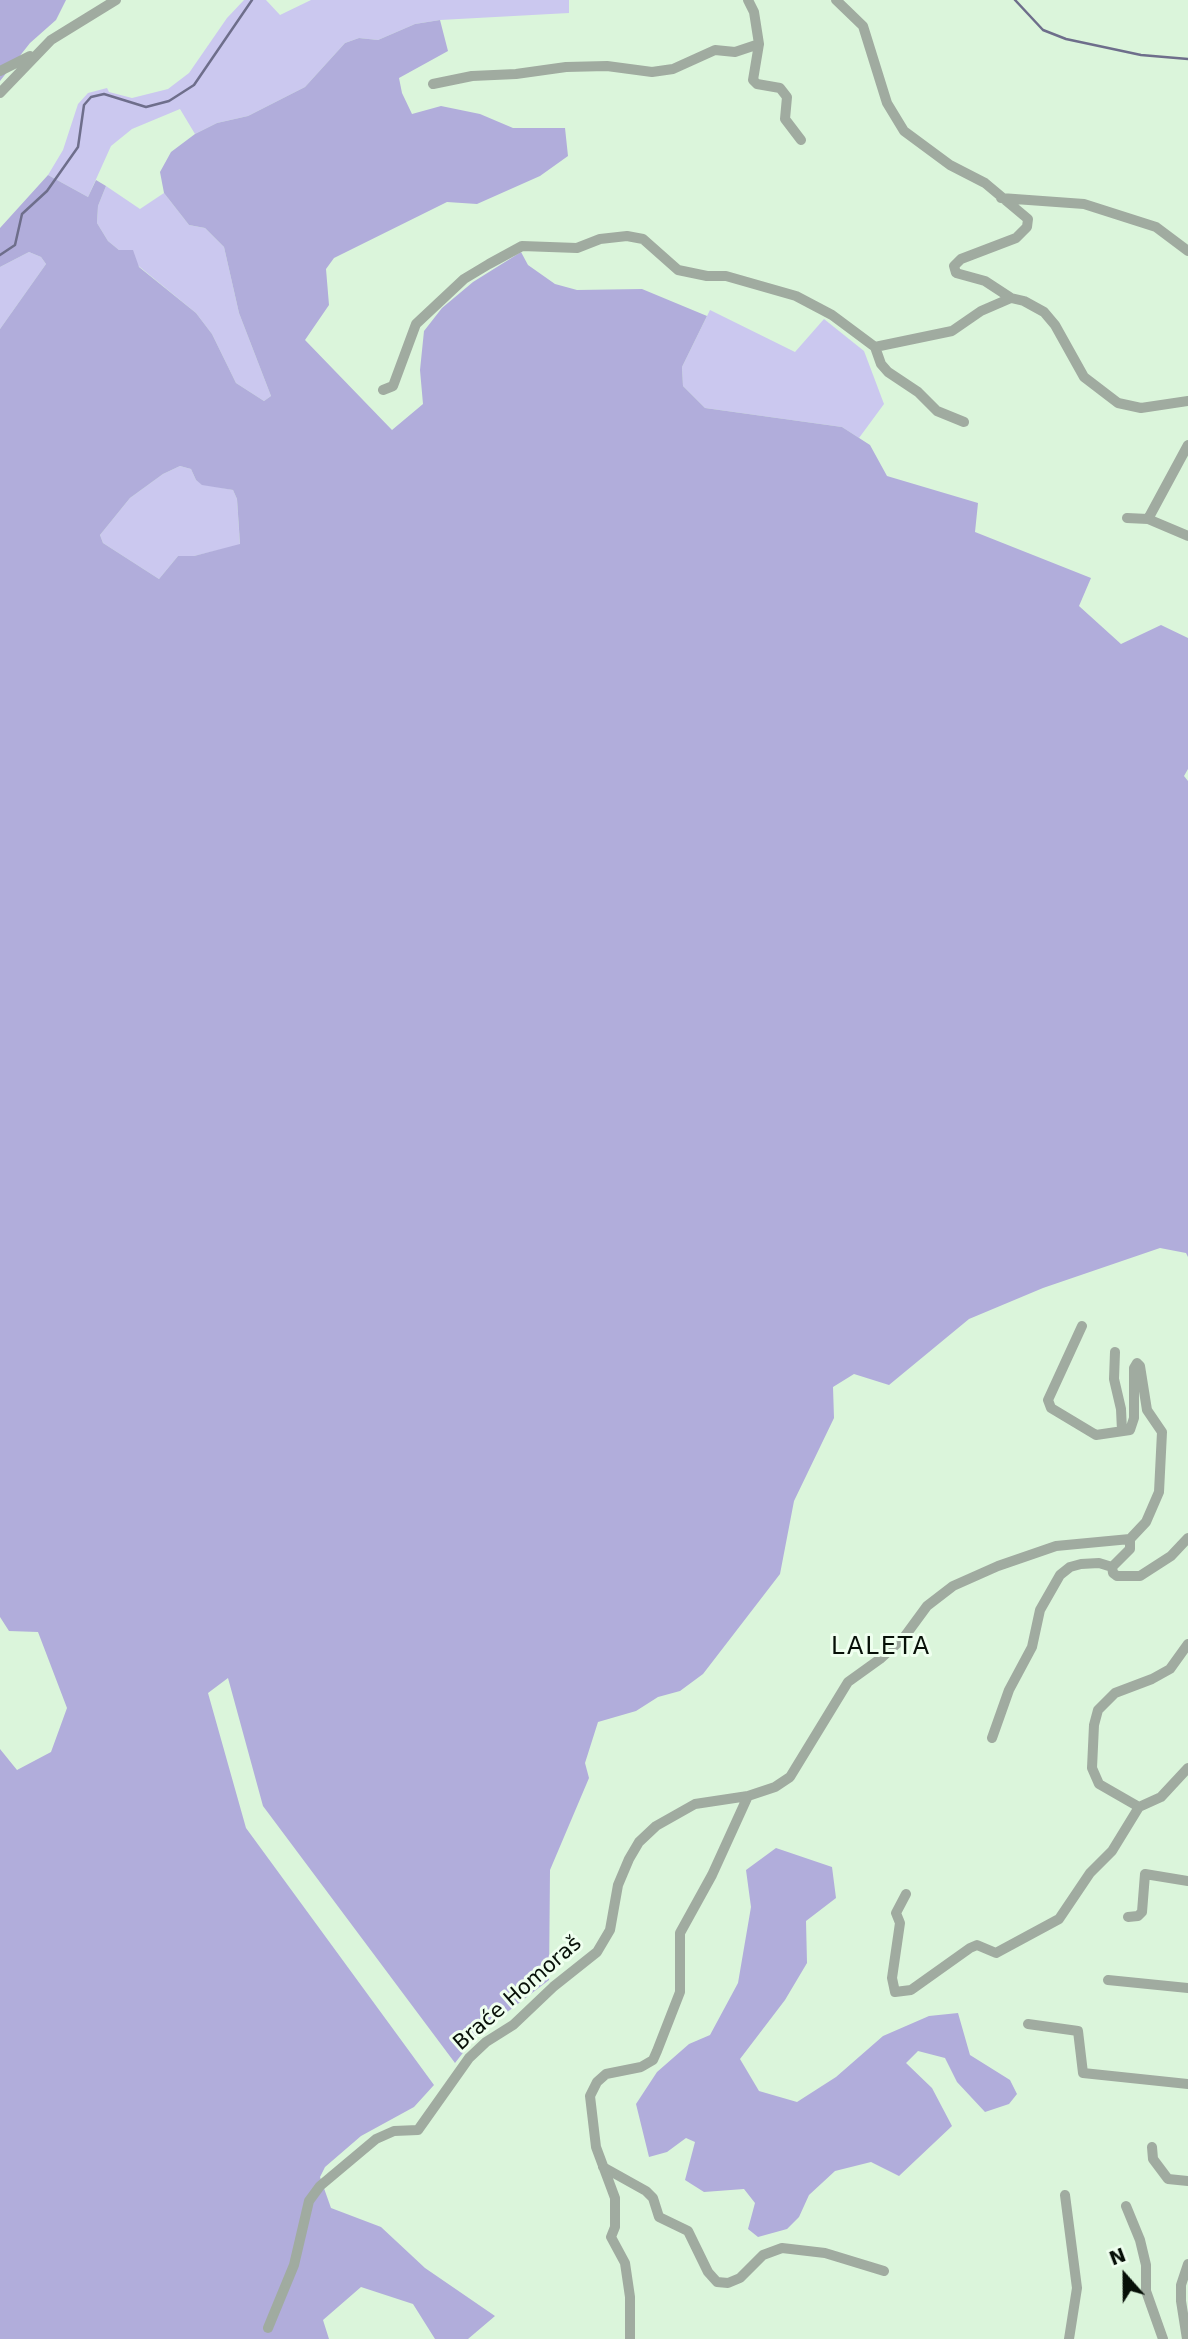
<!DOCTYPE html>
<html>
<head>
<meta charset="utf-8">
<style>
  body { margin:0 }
  #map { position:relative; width:1188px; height:2339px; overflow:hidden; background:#dbf5db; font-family:"DejaVu Sans",sans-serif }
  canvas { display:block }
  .north { position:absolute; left:1090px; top:2241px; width:70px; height:70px; -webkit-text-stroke:5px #efffef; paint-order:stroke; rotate:339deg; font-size:19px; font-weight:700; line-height:28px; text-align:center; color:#071008 }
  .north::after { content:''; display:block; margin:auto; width:24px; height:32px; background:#071008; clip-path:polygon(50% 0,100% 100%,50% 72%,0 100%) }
</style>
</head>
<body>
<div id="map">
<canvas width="1188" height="2339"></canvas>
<div class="north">N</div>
</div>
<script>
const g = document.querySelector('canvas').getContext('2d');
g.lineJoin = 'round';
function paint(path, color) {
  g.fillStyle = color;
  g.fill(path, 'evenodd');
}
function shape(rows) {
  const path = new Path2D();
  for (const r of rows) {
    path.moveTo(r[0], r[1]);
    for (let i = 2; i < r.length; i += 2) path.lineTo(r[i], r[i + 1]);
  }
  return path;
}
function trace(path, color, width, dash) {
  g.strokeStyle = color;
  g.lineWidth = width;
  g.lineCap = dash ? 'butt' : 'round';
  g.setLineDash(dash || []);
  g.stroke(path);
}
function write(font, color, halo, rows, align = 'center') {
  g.font = font + ' "DejaVu Sans",sans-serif';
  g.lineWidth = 6;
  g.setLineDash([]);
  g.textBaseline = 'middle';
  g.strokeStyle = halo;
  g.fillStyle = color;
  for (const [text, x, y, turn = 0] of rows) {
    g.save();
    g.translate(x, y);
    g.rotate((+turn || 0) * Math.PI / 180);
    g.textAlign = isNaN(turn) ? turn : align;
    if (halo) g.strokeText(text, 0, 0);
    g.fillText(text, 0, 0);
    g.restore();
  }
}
paint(shape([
  [244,0,266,0,280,15,311,0,569,0,569,13,440,20,415,24,378,40,359,38,345,43,305,87,248,116,217,123,195,134,180,109,132,129,111,146,88,197,48,175,63,150,78,104,88,93,107,88,109,92,132,98,168,89,189,73,227,18],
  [106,186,140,209,164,193,189,225,205,228,224,247,239,313,271,396,264,401,236,383,212,334,196,313,108,241,97,223,98,206],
  [29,252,41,257,46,264,0,329,0,267],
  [710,310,795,352,824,319,864,351,884,404,859,438,842,427,705,408,683,386,682,367],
  [180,466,191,469,196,480,202,484,233,490,237,499,240,545,194,556,178,556,159,579,103,543,100,535,130,498,163,474]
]), '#cbc8ef');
paint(shape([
  [0,0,66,0,56,20,30,43,0,81],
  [440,20,448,51,399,78,402,93,412,114,441,106,480,114,513,128,565,128,568,156,540,176,477,204,447,202,334,258,326,269,329,305,305,340,392,430,423,404,420,370,424,331,442,308,473,282,521,252,528,265,555,284,577,290,642,289,707,316,682,367,683,386,705,408,842,427,870,445,887,476,978,503,975,532,1091,578,1079,606,1121,644,1161,625,1188,638,1188,769,1184,776,1188,781,1188,1257,1186,1253,1160,1248,1043,1288,969,1319,889,1385,854,1374,833,1387,834,1418,794,1501,780,1574,703,1674,680,1691,658,1697,636,1711,598,1722,585,1763,589,1778,550,1870,549,1980,476,2036,455,2063,263,1806,228,1678,208,1693,246,1828,434,2085,414,2107,361,2136,325,2167,320,2177,331,2208,381,2227,425,2268,495,2316,468,2339,435,2339,413,2304,361,2287,323,2320,329,2339,0,2339,0,1749,17,1770,51,1752,67,1708,38,1632,9,1631,0,1617,0,329,46,264,41,257,29,252,0,267,0,228,48,175,88,197,96,180,106,186,98,206,97,223,108,241,119,250,133,250,139,267,196,313,212,334,236,383,264,401,271,396,239,313,224,247,205,228,189,225,164,193,160,172,171,152,195,134,217,123,248,116,305,87,345,43,359,38,378,40,415,24],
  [180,466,191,469,196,480,202,485,233,490,237,499,240,544,194,556,178,556,159,579,103,543,100,535,130,498,163,474],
  [776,1848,832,1867,836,1898,806,1921,807,1963,785,2000,740,2059,759,2091,797,2102,836,2077,883,2036,929,2016,958,2013,970,2055,1010,2080,1017,2094,1009,2104,985,2112,957,2082,945,2058,918,2051,906,2063,932,2088,952,2126,899,2176,871,2162,835,2171,809,2195,799,2217,787,2229,758,2237,748,2229,755,2203,744,2189,704,2192,685,2180,695,2142,686,2138,667,2152,649,2157,636,2104,657,2072,689,2044,710,2035,738,1983,751,1907,746,1870]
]), '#b1addb');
trace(shape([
  [1015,0,1043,30,1066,39,1141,55,1188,59],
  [0,255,15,245,22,214,47,191,78,147,84,105,91,97,104,94,146,107,169,101,194,85,252,0]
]), '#6e6e8b', 2.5);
trace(shape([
  [836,0,863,26,887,103,904,131,950,165,985,183,1028,219,1027,227,1016,238,961,259,954,266,956,273,985,281,1011,298,1024,301,1044,312,1055,325,1084,377,1118,403,1141,408,1188,401],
  [759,44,753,80,757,84,780,88,787,97,785,119,801,140],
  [0,71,30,56],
  [433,84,472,76,516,74,566,67,607,66,652,72,673,69,715,50,735,52,759,44,754,12,748,0],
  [0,93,51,40,116,0],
  [1001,198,1084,204,1156,227,1188,251],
  [383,390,393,386,416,324,464,279,489,264,522,246,577,248,600,239,627,236,643,239,678,270,707,276,726,276,796,296,832,315,875,347],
  [964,422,937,411,918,392,888,372,881,364,875,347,952,331,981,311,1011,298],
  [1127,518,1148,519,1188,445],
  [1148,519,1188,536],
  [1082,1326,1048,1400,1051,1408,1096,1435,1130,1430,1134,1418,1134,1368,1137,1363,1140,1366,1147,1410,1162,1432,1159,1492,1146,1522,1130,1539],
  [1115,1352,1114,1379,1121,1409,1122,1431],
  [1188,1644,1170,1669,1152,1679,1115,1693,1098,1710,1094,1725,1092,1768,1099,1784,1139,1807,1161,1797,1188,1768],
  [992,1738,1009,1690,1032,1647,1040,1610,1060,1575,1070,1567,1081,1564,1099,1563,1112,1567],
  [906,1894,896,1913,900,1923,892,1978,895,1992,911,1990,970,1948,977,1945,996,1953,1059,1919,1090,1873,1112,1851,1139,1807],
  [1128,1917,1138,1916,1142,1912,1145,1874,1188,1881],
  [1108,1980,1188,1988],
  [1028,2024,1078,2031,1083,2073,1188,2084],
  [1152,2147,1153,2159,1168,2179,1188,2181],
  [603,2167,646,2191,653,2198,659,2217,688,2231,708,2272,717,2282,728,2283,740,2278,763,2255,782,2248,825,2253,884,2271],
  [1065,2195,1077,2288,1069,2339],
  [1126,2206,1140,2240,1146,2265,1146,2291,1163,2339],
  [268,2328,294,2265,309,2201,320,2186,376,2139,394,2131,418,2130,469,2058,486,2042,513,2025,553,1987,597,1952,610,1930,618,1885,629,1859,639,1842,656,1826,695,1804,748,1796,775,1787,790,1777,848,1682,880,1659,905,1636,927,1606,953,1586,998,1566,1056,1546,1130,1539,1130,1549,1112,1567,1113,1573,1117,1576,1140,1576,1171,1556,1188,1538],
  [630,2339,630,2297,625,2263,611,2237,615,2227,615,2198,596,2147,590,2096,597,2082,606,2074,641,2067,653,2060,657,2051,680,1992,680,1933,712,1875,748,1796],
  [1187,2339,1181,2301,1181,2285,1188,2264]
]), '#a0aba0', 10);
write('21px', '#071008', '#efffef', [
  ["Braće Homoraš",518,1994,-41]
]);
g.letterSpacing = '2px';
write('24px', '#071008', '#efffef', [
  ["LALETA",881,1648]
]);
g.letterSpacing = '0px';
</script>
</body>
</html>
